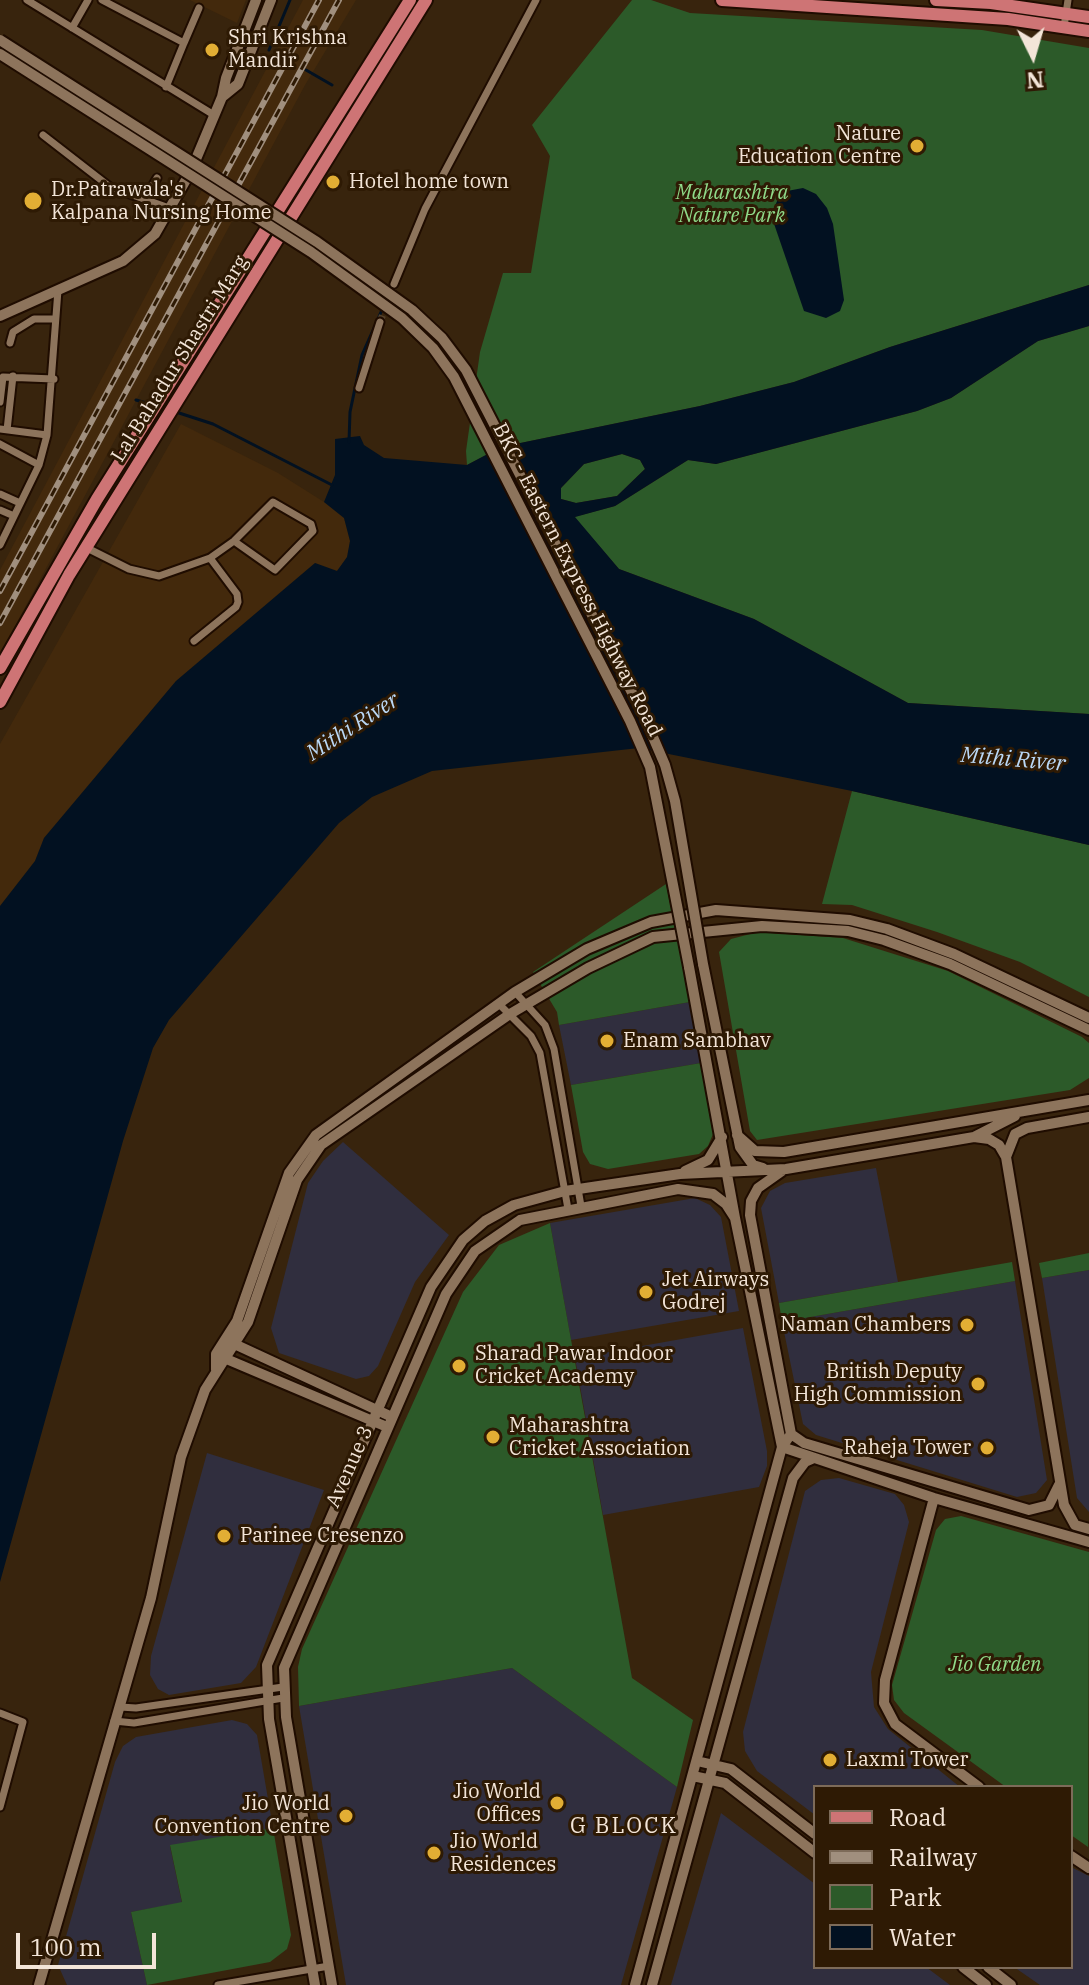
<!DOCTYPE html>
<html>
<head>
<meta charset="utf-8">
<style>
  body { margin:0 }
  #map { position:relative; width:1089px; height:1985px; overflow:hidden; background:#38240d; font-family:"IBM Plex Serif",serif }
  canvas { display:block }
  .legend { position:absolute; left:813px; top:1785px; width:260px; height:184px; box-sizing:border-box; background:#2e1a04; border:2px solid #7d6b59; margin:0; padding:10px 14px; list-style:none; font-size:24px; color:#f3e5d8 }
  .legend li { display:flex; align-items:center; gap:16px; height:40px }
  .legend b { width:40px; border:2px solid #7d6b59 }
  .north { position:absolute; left:993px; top:16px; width:80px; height:80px; -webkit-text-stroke:6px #2e1a04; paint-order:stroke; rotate:175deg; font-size:22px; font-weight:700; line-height:32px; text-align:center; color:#f3e5d8 }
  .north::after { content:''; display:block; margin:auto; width:28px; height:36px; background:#f3e5d8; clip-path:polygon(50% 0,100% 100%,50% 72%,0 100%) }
  .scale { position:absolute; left:16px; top:1933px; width:140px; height:36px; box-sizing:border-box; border:4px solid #f3e5d8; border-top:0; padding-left:10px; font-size:24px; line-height:28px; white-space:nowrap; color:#f3e5d8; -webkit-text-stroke:6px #2e1a04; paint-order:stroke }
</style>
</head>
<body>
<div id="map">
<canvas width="1089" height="1985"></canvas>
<ul class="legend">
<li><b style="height:10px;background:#ce7475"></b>Road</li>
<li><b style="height:10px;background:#a08f7e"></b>Railway</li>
<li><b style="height:22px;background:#2c5a29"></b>Park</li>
<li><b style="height:22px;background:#021121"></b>Water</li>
</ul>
<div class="north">N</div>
<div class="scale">100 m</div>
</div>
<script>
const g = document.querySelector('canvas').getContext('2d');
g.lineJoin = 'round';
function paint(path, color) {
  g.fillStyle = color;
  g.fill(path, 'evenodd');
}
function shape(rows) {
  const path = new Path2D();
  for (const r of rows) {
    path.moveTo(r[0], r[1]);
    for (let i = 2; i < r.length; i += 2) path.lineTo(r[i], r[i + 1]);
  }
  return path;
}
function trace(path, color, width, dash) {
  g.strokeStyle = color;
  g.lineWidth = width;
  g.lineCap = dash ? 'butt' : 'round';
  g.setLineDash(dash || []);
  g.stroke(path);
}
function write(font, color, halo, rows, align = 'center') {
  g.font = font + ' "IBM Plex Serif",serif';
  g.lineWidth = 6;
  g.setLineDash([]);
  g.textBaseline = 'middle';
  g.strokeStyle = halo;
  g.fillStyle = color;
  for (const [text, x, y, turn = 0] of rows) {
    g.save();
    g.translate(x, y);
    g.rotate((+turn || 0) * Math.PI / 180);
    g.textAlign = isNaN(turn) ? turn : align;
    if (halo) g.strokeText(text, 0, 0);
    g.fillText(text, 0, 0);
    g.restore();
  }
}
paint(shape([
  [690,1002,701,1063,571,1085,559,1025],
  [343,1142,449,1235,415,1282,378,1366,369,1376,356,1379,279,1353,271,1328,308,1183,323,1161],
  [876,1168,898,1282,779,1303,761,1208,770,1191,785,1183],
  [695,1198,710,1205,721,1217,739,1311,571,1340,550,1223],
  [1089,1270,1089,1512,1077,1498,1042,1278],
  [1015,1281,1047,1480,1036,1493,1017,1497,816,1435,803,1424,782,1322],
  [743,1328,767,1451,767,1466,759,1487,603,1515,575,1358],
  [207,1453,324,1490,256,1667,241,1683,169,1695,158,1689,150,1675,151,1656],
  [839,1478,895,1494,904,1505,909,1522,871,1672,874,1707,888,1729,960,1787,815,1787,815,1815,757,1771,745,1751,743,1732,805,1491,821,1480],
  [512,1668,677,1787,621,1985,346,1985,299,1706],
  [232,1720,247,1724,257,1735,273,1828,170,1846,182,1903,131,1912,147,1985,67,1985,58,1965,115,1762,123,1746,136,1737],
  [721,1813,815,1884,815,1967,926,1967,950,1985,671,1985],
  [1071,1867,1089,1876,1089,1985,1040,1985,1014,1967,1071,1967]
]), '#302e3e');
paint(shape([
  [190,0,246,0,237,23],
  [303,0,356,0,305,85,0,654,0,570],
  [181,424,278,473,324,502,344,518,350,541,348,557,337,571,315,563,176,681,44,838,35,861,0,906,0,744]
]), '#43290c');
paint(shape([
  [632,0,651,0,690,13,982,30,1089,48,1089,285,890,347,794,382,700,406,501,447,467,465,466,451,480,352,503,273,531,273,550,156,532,125],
  [1089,326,1089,714,908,703,754,619,619,569,574,517,615,506,688,460,716,464,917,411,951,398,1038,341],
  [622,454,640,460,645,469,617,496,576,503,561,499,561,488,584,464],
  [852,791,1089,845,1089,997,1020,962,937,932,852,905,822,904],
  [666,884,690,1002,559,1025,557,1012,533,972],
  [758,932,843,938,948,971,1082,1037,1089,1043,1089,1078,1070,1090,757,1140,750,1131,719,952,731,939],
  [701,1063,713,1134,708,1146,699,1154,608,1169,590,1164,583,1152,571,1085],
  [550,1223,632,1678,693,1720,677,1787,512,1668,299,1706,298,1667,302,1649,463,1292,499,1245],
  [1089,1253,1089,1270,1042,1278,1039,1263],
  [1012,1262,1015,1281,782,1322,779,1303],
  [961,1516,1089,1552,1088,1847,1071,1835,1071,1787,1006,1787,904,1713,894,1700,892,1685,936,1530,945,1519],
  [273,1828,291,1935,287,1949,270,1962,147,1985,131,1912,182,1902,170,1845]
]), '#2c5a29');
paint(shape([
  [803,188,816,194,827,208,833,224,844,300,840,311,826,318,804,311,771,215,778,199,787,191],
  [1089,285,1089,326,1038,341,951,398,917,411,716,464,688,460,615,506,575,517,619,569,754,619,908,703,1089,714,1089,845,852,791,639,748,432,771,372,797,339,823,169,1020,153,1048,123,1141,0,1582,0,906,35,861,44,838,176,681,315,563,337,571,347,557,350,541,344,518,324,502,335,475,335,439,360,436,364,445,384,458,467,465,501,447,700,406,794,382,890,347],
  [622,454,640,460,645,469,617,496,576,503,561,499,561,488,584,464]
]), '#021121');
trace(shape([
  [269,50,290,0],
  [306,70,332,85],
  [136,400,153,405],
  [176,412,213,424,332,485],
  [349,442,350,412,362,355,393,285]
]), '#021121', 3);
trace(shape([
  [380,322,394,284]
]), '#54412b', 7, [7, 3.5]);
const street = shape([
  [27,0,214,115],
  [102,0,184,43,166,87],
  [1064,27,1068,0],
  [72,28,88,0],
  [184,43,199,8],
  [43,135,110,187,172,209],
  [145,199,157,178],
  [394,284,425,209,536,0],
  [10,343,13,332,34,319,55,319],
  [359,388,380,322],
  [0,402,3,377,54,379],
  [0,429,47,435],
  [7,430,13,376],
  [0,444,39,465],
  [0,494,20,503],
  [0,510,14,516],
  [0,545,39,465,47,435,58,290],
  [87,548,129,569,159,576,210,558,234,541,273,502,311,524,313,531,275,570,234,541],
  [194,641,236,607,238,602,237,594,210,558],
  [515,992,545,1025,554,1049,581,1206],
  [499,1004,531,1036,540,1053,568,1209],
  [120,1707,136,1708,283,1687],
  [0,1713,23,1722,0,1807],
  [114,1721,134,1723,283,1698],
  [218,1985,329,1966]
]);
const secondary = shape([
  [222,97,226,78,256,0],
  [0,316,123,261,155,234,191,171,222,97,238,84,271,0],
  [703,964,740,1147,753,1165,763,1168],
  [689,967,735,1218,782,1447],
  [737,1135,755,1151,784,1152,1089,1100],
  [974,1137,1015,1116],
  [1006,1157,1015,1134,1027,1128,1089,1117],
  [685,1171,708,1160,722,1137],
  [782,1171,758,1188,751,1201,750,1215,791,1434,804,1443,1029,1510,1049,1505,1059,1485],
  [230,1342,392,1417],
  [224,1358,387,1427],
  [216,1370,216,1354,237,1321,289,1173,316,1135,515,992,587,949,651,922,716,910,850,920,887,929,954,954,1089,1018],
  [782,1447,934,1498,1089,1542],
  [934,1498,885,1680,884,1703,895,1724,979,1787],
  [697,1761,731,1769,815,1834],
  [693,1776,725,1783,815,1853],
  [1071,1856,1089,1868],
  [963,1967,986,1985],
  [988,1967,1011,1985],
  [39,1985,151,1598,181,1457,205,1390,248,1322,297,1180,321,1145,510,1014,588,968,653,937,762,926,848,931,884,940,950,964,1089,1030],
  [315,1985,269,1719,267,1665,431,1287,463,1240,485,1221,514,1205,565,1191,680,1174,786,1169,974,1137,989,1139,999,1145,1006,1157,1064,1505,1075,1525,1089,1529],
  [332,1985,286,1717,284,1668,446,1294,475,1251,520,1220,678,1189,713,1194,726,1204,735,1218],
  [635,1985,782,1447,791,1434],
  [652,1985,793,1478,805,1462,814,1458]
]);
const primary = shape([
  [722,0,1008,19,1089,31],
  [936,0,991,3,1089,17],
  [0,668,97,499,410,0],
  [0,702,69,575,426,0]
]);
trace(street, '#1f0c00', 11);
trace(secondary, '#1f0c00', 14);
trace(primary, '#1f0c00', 16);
trace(street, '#8d745c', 7);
trace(secondary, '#8d745c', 10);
trace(primary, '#ce7475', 12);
const rail = shape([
  [0,591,319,0],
  [0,623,339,0]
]);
trace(rail, '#a08f7e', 6);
trace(rail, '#2e1a04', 3, [9]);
const secondaryBridge = shape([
  [0,40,317,242,412,310,442,338,466,370,644,716,665,765,675,801,703,964],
  [0,54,311,252,402,318,433,348,454,377,630,721,650,767,689,967]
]);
trace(secondaryBridge, '#1f0c00', 14, []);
trace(secondaryBridge, '#8d745c', 10);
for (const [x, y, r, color] of [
  [212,50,8,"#e2ae34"],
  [917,146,8,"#e2ae34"],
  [333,182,8,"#e2ae34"],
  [33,201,10,"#e2ae34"],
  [607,1041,8,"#e2ae34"],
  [646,1292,8,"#e2ae34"],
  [967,1325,8,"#e2ae34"],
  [459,1366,8,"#e2ae34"],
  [978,1384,8,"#e2ae34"],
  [493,1437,8,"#e2ae34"],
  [987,1448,8,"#e2ae34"],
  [224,1536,8,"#e2ae34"],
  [830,1760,8,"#e2ae34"],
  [557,1803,8,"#e2ae34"],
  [346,1816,8,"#e2ae34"],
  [434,1853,8,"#e2ae34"]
]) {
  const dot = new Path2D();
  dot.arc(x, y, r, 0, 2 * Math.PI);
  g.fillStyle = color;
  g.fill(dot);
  trace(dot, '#2e1a04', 3);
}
write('20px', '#f3e5d8', '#2e1a04', [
  ["Shri Krishna",228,38],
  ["Mandir",228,61],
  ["Nature",901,134,"right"],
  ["Education Centre",901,157,"right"],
  ["Hotel home town",349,182],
  ["Dr.Patrawala's",51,190],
  ["Kalpana Nursing Home",51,213],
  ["Enam Sambhav",623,1041],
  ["Jet Airways",662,1280],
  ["Godrej",662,1303],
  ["Naman Chambers",951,1325,"right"],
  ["Sharad Pawar Indoor",475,1354],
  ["Cricket Academy",475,1377],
  ["British Deputy",962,1372,"right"],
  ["High Commission",962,1395,"right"],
  ["Maharashtra",509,1426],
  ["Cricket Association",509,1449],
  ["Raheja Tower",971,1448,"right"],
  ["Parinee Cresenzo",240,1536],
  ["Laxmi Tower",846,1760],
  ["Jio World",541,1792,"right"],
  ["Offices",541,1815,"right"],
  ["Jio World",330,1804,"right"],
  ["Convention Centre",330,1827,"right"],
  ["Jio World",450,1842],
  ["Residences",450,1865]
], 'left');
write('italic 20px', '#8fda89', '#2e1a04', [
  ["Maharashtra",732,193],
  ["Nature Park",732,216],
  ["Jio Garden",995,1665]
]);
write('20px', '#f3e5d8', '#2e1a04', [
  ["Lal Bahadur Shastri Marg",180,359,-58],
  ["BKC - Eastern Express Highway Road",577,580,63],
  ["Avenue 3",350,1467,-66]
]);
write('italic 22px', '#bad8f6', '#2e1a04', [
  ["Mithi River",353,727,-33],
  ["Mithi River",1013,760,5]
]);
g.letterSpacing = '2px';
write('22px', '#f3e5d8', '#2e1a04', [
  ["G BLOCK",624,1827]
]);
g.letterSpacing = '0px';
</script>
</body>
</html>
